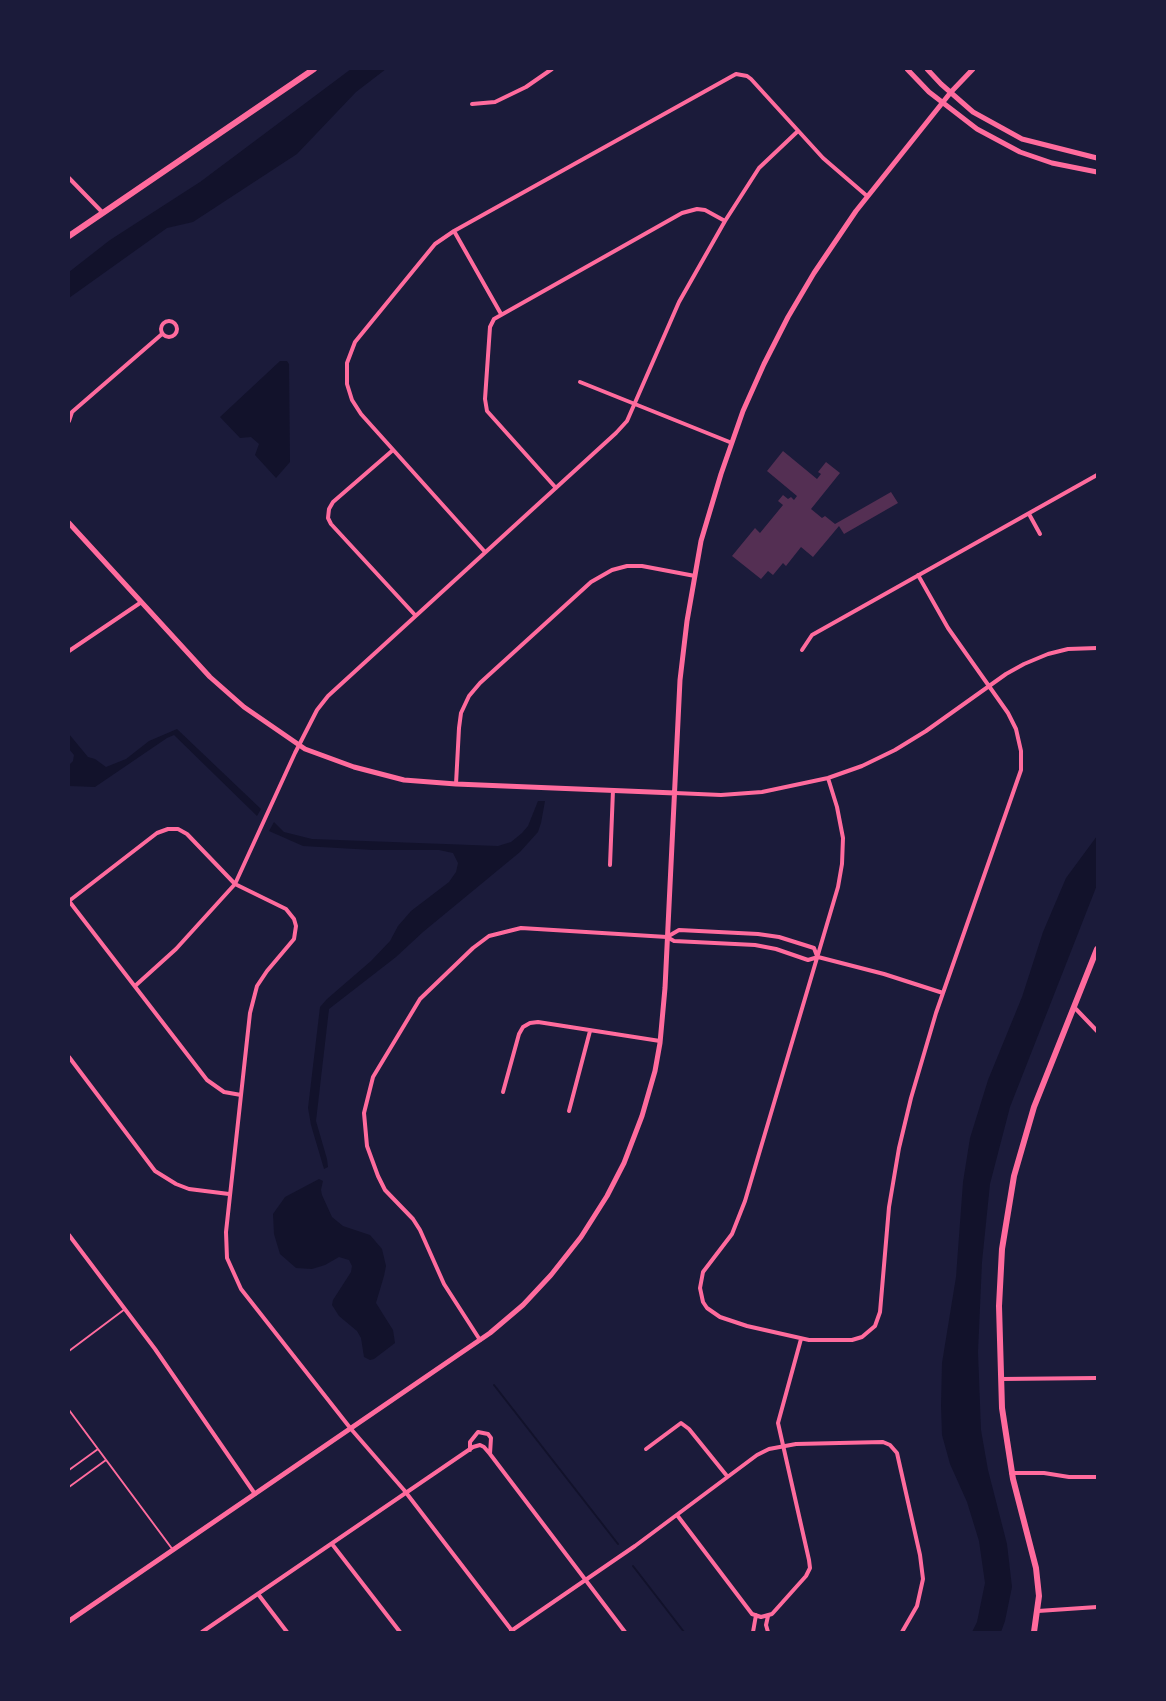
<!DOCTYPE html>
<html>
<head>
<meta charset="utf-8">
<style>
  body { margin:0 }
  #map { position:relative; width:1166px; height:1701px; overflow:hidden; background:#1b1b3a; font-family:"Alegreya Sans",sans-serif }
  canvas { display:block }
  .frame { position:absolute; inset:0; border:70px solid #1b1b3a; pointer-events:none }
</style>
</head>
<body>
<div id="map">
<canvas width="1166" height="1701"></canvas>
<div class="frame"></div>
</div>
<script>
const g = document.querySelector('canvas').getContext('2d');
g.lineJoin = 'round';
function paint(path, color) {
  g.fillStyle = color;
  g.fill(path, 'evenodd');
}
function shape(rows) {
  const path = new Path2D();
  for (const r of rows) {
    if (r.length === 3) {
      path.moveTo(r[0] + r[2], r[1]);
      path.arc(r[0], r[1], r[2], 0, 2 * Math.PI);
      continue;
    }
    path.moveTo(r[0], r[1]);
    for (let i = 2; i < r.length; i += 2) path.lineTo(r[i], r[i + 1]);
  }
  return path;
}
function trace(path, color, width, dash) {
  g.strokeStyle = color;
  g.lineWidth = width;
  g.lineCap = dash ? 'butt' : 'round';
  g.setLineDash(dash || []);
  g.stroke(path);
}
paint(shape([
  [351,69,386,69,356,92,297,154,193,222,167,228,69,298,69,272,110,240,200,182],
  [280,361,287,361,289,364,290,462,276,478,255,455,259,444,251,437,240,438,220,417],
  [177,729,261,809,257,816,174,735,167,738,95,787,69,786,69,765,73,761,74,755,69,749,69,734,88,757,95,759,106,767,126,759,149,741],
  [538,801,545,801,541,823,538,832,520,852,423,932,396,957,329,1009,316,1121,327,1159,328,1167,324,1169,311,1125,308,1108,320,1007,327,999,371,961,390,941,398,926,411,911,449,882,456,872,458,863,453,853,439,850,373,850,303,846,269,831,274,822,284,832,312,839,498,846,511,842,522,833,528,826],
  [1097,836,1097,885,1010,1107,990,1184,982,1262,978,1352,981,1430,988,1470,1007,1544,1012,1587,1005,1621,1001,1632,972,1632,977,1622,985,1583,979,1541,967,1502,950,1464,942,1435,941,1406,942,1363,956,1277,963,1182,970,1138,988,1080,1022,997,1043,932,1066,878],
  [319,1179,323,1181,321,1190,322,1195,332,1217,343,1226,370,1235,382,1249,386,1266,384,1276,376,1303,393,1330,395,1343,374,1359,370,1360,364,1357,361,1338,357,1331,339,1316,332,1305,333,1300,351,1272,352,1266,349,1260,339,1257,325,1265,312,1269,296,1268,280,1254,274,1234,273,1214,285,1197]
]), '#12122b');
trace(shape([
  [494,1385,618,1544],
  [633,1566,684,1632]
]), '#12122b', 2);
paint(shape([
  [783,451,817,479,821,474,818,472,826,462,840,473,811,509,822,518,825,516,835,524,891,492,898,503,844,534,839,526,813,557,801,547,786,566,783,563,773,575,768,571,761,579,732,556,755,528,760,533,783,505,778,501,783,495,788,499,791,497,794,500,797,496,767,471]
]), '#542f53');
trace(shape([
  [69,1351,125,1309],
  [69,1410,173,1550],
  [69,1470,98,1449],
  [69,1487,106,1460]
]), '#ff6b9d', 2);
trace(shape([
  [472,104,495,102,526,87,552,69],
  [69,178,103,213],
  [454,231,501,314],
  [169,329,8],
  [580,382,732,443],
  [69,421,72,412,162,334],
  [393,450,333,502,329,509,328,518,331,524,415,615],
  [556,488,487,411,485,399,490,327,494,319,682,213,697,209,705,210,725,221],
  [1029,514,1040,534],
  [485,552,361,414,352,400,347,384,347,363,355,342,435,244,454,231,736,74,747,76,751,79,823,158,867,196],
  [802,650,812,635,1097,475],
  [69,651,140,603],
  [828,778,837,807,843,838,842,864,838,887,745,1201,732,1234,703,1272,700,1288,703,1302,707,1308,720,1317,747,1326,809,1340,852,1340,862,1337,875,1326,880,1312,889,1207,899,1148,911,1098,936,1013,1021,770,1021,751,1016,729,1008,713,948,628,918,575],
  [456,784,459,728,461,713,469,696,480,683,591,582,612,570,627,566,642,566,695,576],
  [675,793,721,795,762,792,828,778,862,766,895,750,926,731,1006,674,1024,664,1048,654,1068,649,1097,648],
  [610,865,613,790],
  [69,901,157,833,168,829,178,829,187,834,235,884,286,909,294,919,296,926,294,939,267,971,257,986,250,1013,226,1232,227,1258,241,1289,351,1429,404,1490,513,1632],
  [69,901,207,1080,224,1092,241,1095],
  [667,937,679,930,758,934,779,937,814,948,817,956],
  [135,986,176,949,235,884,295,753,317,710,328,696,616,433,627,421,679,302,725,221,759,168,798,131],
  [1074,1007,1097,1031],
  [69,1057,155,1171,176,1184,189,1189,229,1194],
  [503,1092,519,1034,523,1027,530,1023,538,1022,660,1041],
  [569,1111,590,1031],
  [69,1235,155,1349,255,1494],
  [480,1340,444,1284,420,1230,413,1219,385,1190,378,1176,367,1146,364,1113,373,1077,420,999,473,948,489,936,521,928,667,937,674,941,755,945,776,949,808,960,818,957,884,974,943,993],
  [1001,1379,1097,1378],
  [646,1449,681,1423,689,1429,727,1476],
  [470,1450,470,1442,478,1432,488,1434,491,1438,490,1454,625,1632],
  [1011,1473,1044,1473,1069,1477,1097,1477],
  [677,1515,752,1614,761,1617,772,1614,806,1576,810,1568,809,1560,778,1423,801,1339],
  [332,1544,400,1632],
  [258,1594,287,1632],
  [1038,1611,1097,1607],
  [768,1616,766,1625,768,1632],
  [511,1631,635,1546,757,1455,769,1449,796,1444,883,1442,890,1445,897,1453,920,1555,923,1579,917,1606,902,1632],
  [202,1632,473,1447,480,1445,484,1447,490,1454],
  [753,1632,756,1615]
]), '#ff6b9d', 4);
trace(shape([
  [907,69,929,92,977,129,1020,152,1052,163,1097,172],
  [927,69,941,84,973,112,1022,139,1097,158],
  [69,523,210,677,244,707,305,749,354,767,404,780,456,784,675,793],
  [69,1621,490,1333,523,1305,551,1275,581,1237,607,1196,624,1163,642,1116,655,1071,660,1043,665,988,680,680,687,621,701,541,721,474,743,411,764,364,788,317,814,273,856,211,951,92,973,69]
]), '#ff6b9d', 5);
trace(shape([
  [69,236,314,69],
  [1034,1632,1039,1596,1036,1568,1013,1479,1002,1408,999,1306,1002,1249,1014,1176,1034,1107,1097,949]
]), '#ff6b9d', 6);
</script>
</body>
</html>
